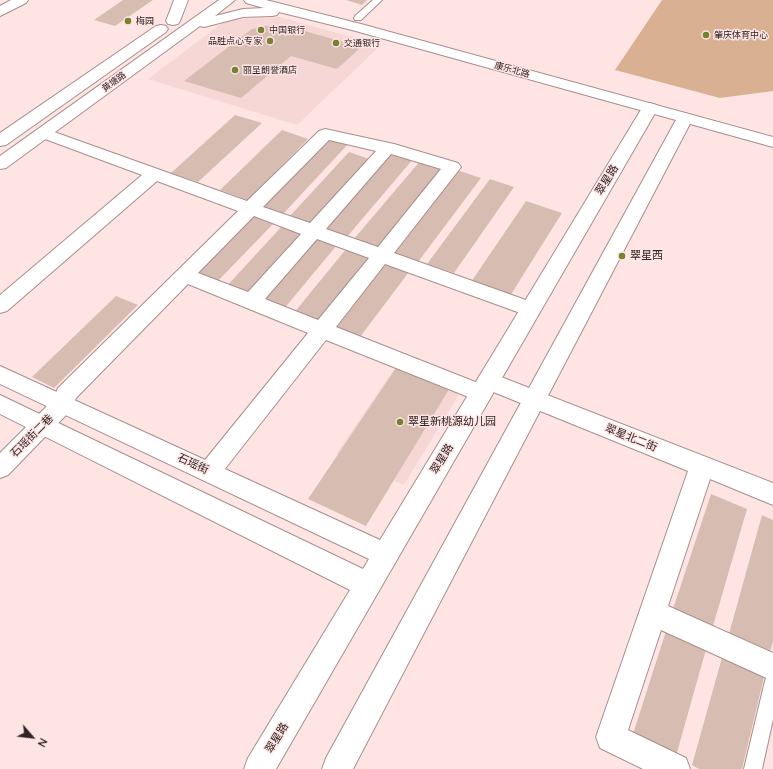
<!DOCTYPE html>
<html>
<head>
<meta charset="utf-8">
<style>
  body { margin:0 }
  #map { position:relative; width:773px; height:769px; overflow:hidden; background:#fee5e4; font-family:Quicksand,sans-serif }
  canvas { display:block }
  .north { position:absolute; left:12px; top:717px; width:40px; height:40px; -webkit-text-stroke:3px #fee5e4; paint-order:stroke; rotate:118deg; font-size:11px; font-weight:700; line-height:16px; text-align:center; color:#302524 }
  .north::after { content:''; display:block; margin:auto; width:14px; height:18px; background:#302524; clip-path:polygon(50% 0,100% 100%,50% 72%,0 100%) }
</style>
</head>
<body>
<div id="map">
<canvas width="773" height="769"></canvas>
<div class="north">N</div>
</div>
<script>
const g = document.querySelector('canvas').getContext('2d');
g.lineJoin = 'round';
function paint(path, color) {
  g.fillStyle = color;
  g.fill(path, 'evenodd');
}
function shape(rows) {
  const path = new Path2D();
  for (const r of rows) {
    path.moveTo(r[0], r[1]);
    for (let i = 2; i < r.length; i += 2) path.lineTo(r[i], r[i + 1]);
  }
  return path;
}
function trace(path, color, width, dash) {
  g.strokeStyle = color;
  g.lineWidth = width;
  g.lineCap = dash ? 'butt' : 'round';
  g.setLineDash(dash || []);
  g.stroke(path);
}
function write(font, color, halo, rows, align = 'center') {
  g.font = font + ' Quicksand,"Noto Sans SC",sans-serif';
  g.lineWidth = 3;
  g.setLineDash([]);
  g.textBaseline = 'middle';
  g.strokeStyle = halo;
  g.fillStyle = color;
  for (const [text, x, y, turn = 0] of rows) {
    g.save();
    g.translate(x, y);
    g.rotate((+turn || 0) * Math.PI / 180);
    g.textAlign = isNaN(turn) ? turn : align;
    if (halo) g.strokeText(text, 0, 0);
    g.fillText(text, 0, 0);
    g.restore();
  }
}
paint(shape([
  [279,17,381,45,297,125,148,79,226,20],
  [397,365,461,391,404,485,336,454]
]), '#f6d7d5');
paint(shape([
  [662,0,773,0,773,91,720,98,615,70]
]), '#d9b192');
paint(shape([
  [123,0,153,0,115,26,94,20],
  [346,0,367,0,362,5],
  [271,25,287,26,361,47,337,69,291,56,241,98,184,81,252,29],
  [235,115,262,123,198,182,171,173],
  [282,130,308,139,248,200,220,190],
  [327,135,350,142,283,214,258,205],
  [391,151,414,158,346,238,321,230],
  [349,152,372,160,314,225,290,216],
  [421,160,444,167,378,249,353,240],
  [457,170,481,178,418,262,392,253],
  [490,179,514,187,454,273,427,264],
  [526,201,562,213,510,296,471,282],
  [251,213,275,222,215,284,189,274],
  [282,226,305,234,249,297,225,288],
  [313,237,337,245,283,310,258,300],
  [347,248,374,258,320,325,293,314],
  [384,262,409,272,357,341,330,330],
  [116,296,138,305,54,388,32,377],
  [398,365,451,386,366,526,308,499],
  [711,494,747,509,711,633,671,615],
  [762,515,773,520,773,641,768,660,727,641],
  [667,628,707,646,676,756,633,734],
  [723,654,765,673,742,769,699,769,692,765]
]), '#d7bcb2');
const service = shape([
  [373,0,382,0,361,20,355,20,354,18,355,16,373,0],
  [773,673,773,719,762,769,744,769,765,681,767,675,773,673]
]);
const minor = shape([
  [11,0,28,0,26,3,0,16,0,6,11,0],
  [43,128,247,201,319,131,325,129,394,144,458,163,461,167,458,171,394,253,537,304,540,309,537,314,530,316,523,314,385,264,336,327,478,383,477,381,480,375,488,373,496,375,773,483,773,505,710,479,668,606,773,653,773,681,661,630,628,730,686,758,690,769,643,769,600,748,596,737,688,471,491,391,492,393,489,399,481,402,326,340,217,479,209,482,201,479,197,472,201,465,308,333,188,284,76,398,71,410,8,475,0,478,0,453,53,400,58,388,238,211,157,181,7,311,0,313,0,295,142,175,37,136,35,133,37,130,43,128],
  [329,140,376,151,310,223,263,207,329,140],
  [391,154,441,169,378,247,326,229,391,154],
  [254,216,301,234,248,292,198,273,254,216],
  [317,239,369,258,318,320,265,299,317,239]
]);
const tertiary = shape([
  [650,103,656,105,658,108,276,769,244,769,248,758,350,590,0,414,0,395,363,569,369,559,0,384,0,366,380,540,642,108,644,105,650,103],
  [685,113,691,115,693,118,353,769,322,769,326,758,677,118,679,115,685,113]
]);
const secondary = shape([
  [174,0,188,0,180,21,178,24,173,25,168,24,166,21,174,0],
  [219,0,235,0,215,16,243,9,264,8,246,3,244,0,266,0,361,24,773,137,773,147,352,30,279,12,277,15,272,16,243,17,204,27,200,26,6,168,0,169,0,156,219,0],
  [161,25,166,26,168,29,166,32,6,145,0,146,0,133,156,26,161,25]
]);
trace(service, '#a88d8b', 2);
trace(minor, '#a88d8b', 2);
trace(tertiary, '#a88d8b', 2);
trace(secondary, '#a88d8b', 2);
paint(service, '#fff');
paint(minor, '#fff');
paint(tertiary, '#fff');
paint(secondary, '#fff');
for (const [x, y, r, color] of [
  [128,21,4,"#76822f"],
  [261,30,4,"#76822f"],
  [706,35,4,"#76822f"],
  [270,41,4,"#76822f"],
  [336,43,4,"#76822f"],
  [235,70,4,"#76822f"],
  [622,256,4,"#76822f"],
  [400,422,4,"#76822f"]
]) {
  const dot = new Path2D();
  dot.arc(x, y, r, 0, 2 * Math.PI);
  g.fillStyle = color;
  g.fill(dot);
  trace(dot, '#fee5e4', 1.5);
}
write('9px', '#302524', '#fee5e4', [
  ["梅园",136,21],
  ["中国银行",269,30],
  ["肇庆体育中心",714,35],
  ["品胜点心专家",262,41,"right"],
  ["交通银行",344,43],
  ["丽呈朗誉酒店",243,70]
], 'left');
write('9px', '#302524', '#fee5e4', [
  ["康乐北路",512,70,16],
  ["黄塘路",114,82,-36]
]);
write('11px', '#302524', '#fee5e4', [
  ["翠星路",607,180,-59],
  ["石瑶街二巷",32,436,-45],
  ["翠星北二街",631,438,22],
  ["翠星路",442,459,-59],
  ["石瑶街",193,464,25],
  ["翠星路",277,738,-59]
]);
write('11px', '#302524', '#fee5e4', [
  ["翠星西",630,256],
  ["翠星新桃源幼儿园",408,422]
], 'left');
</script>
</body>
</html>
